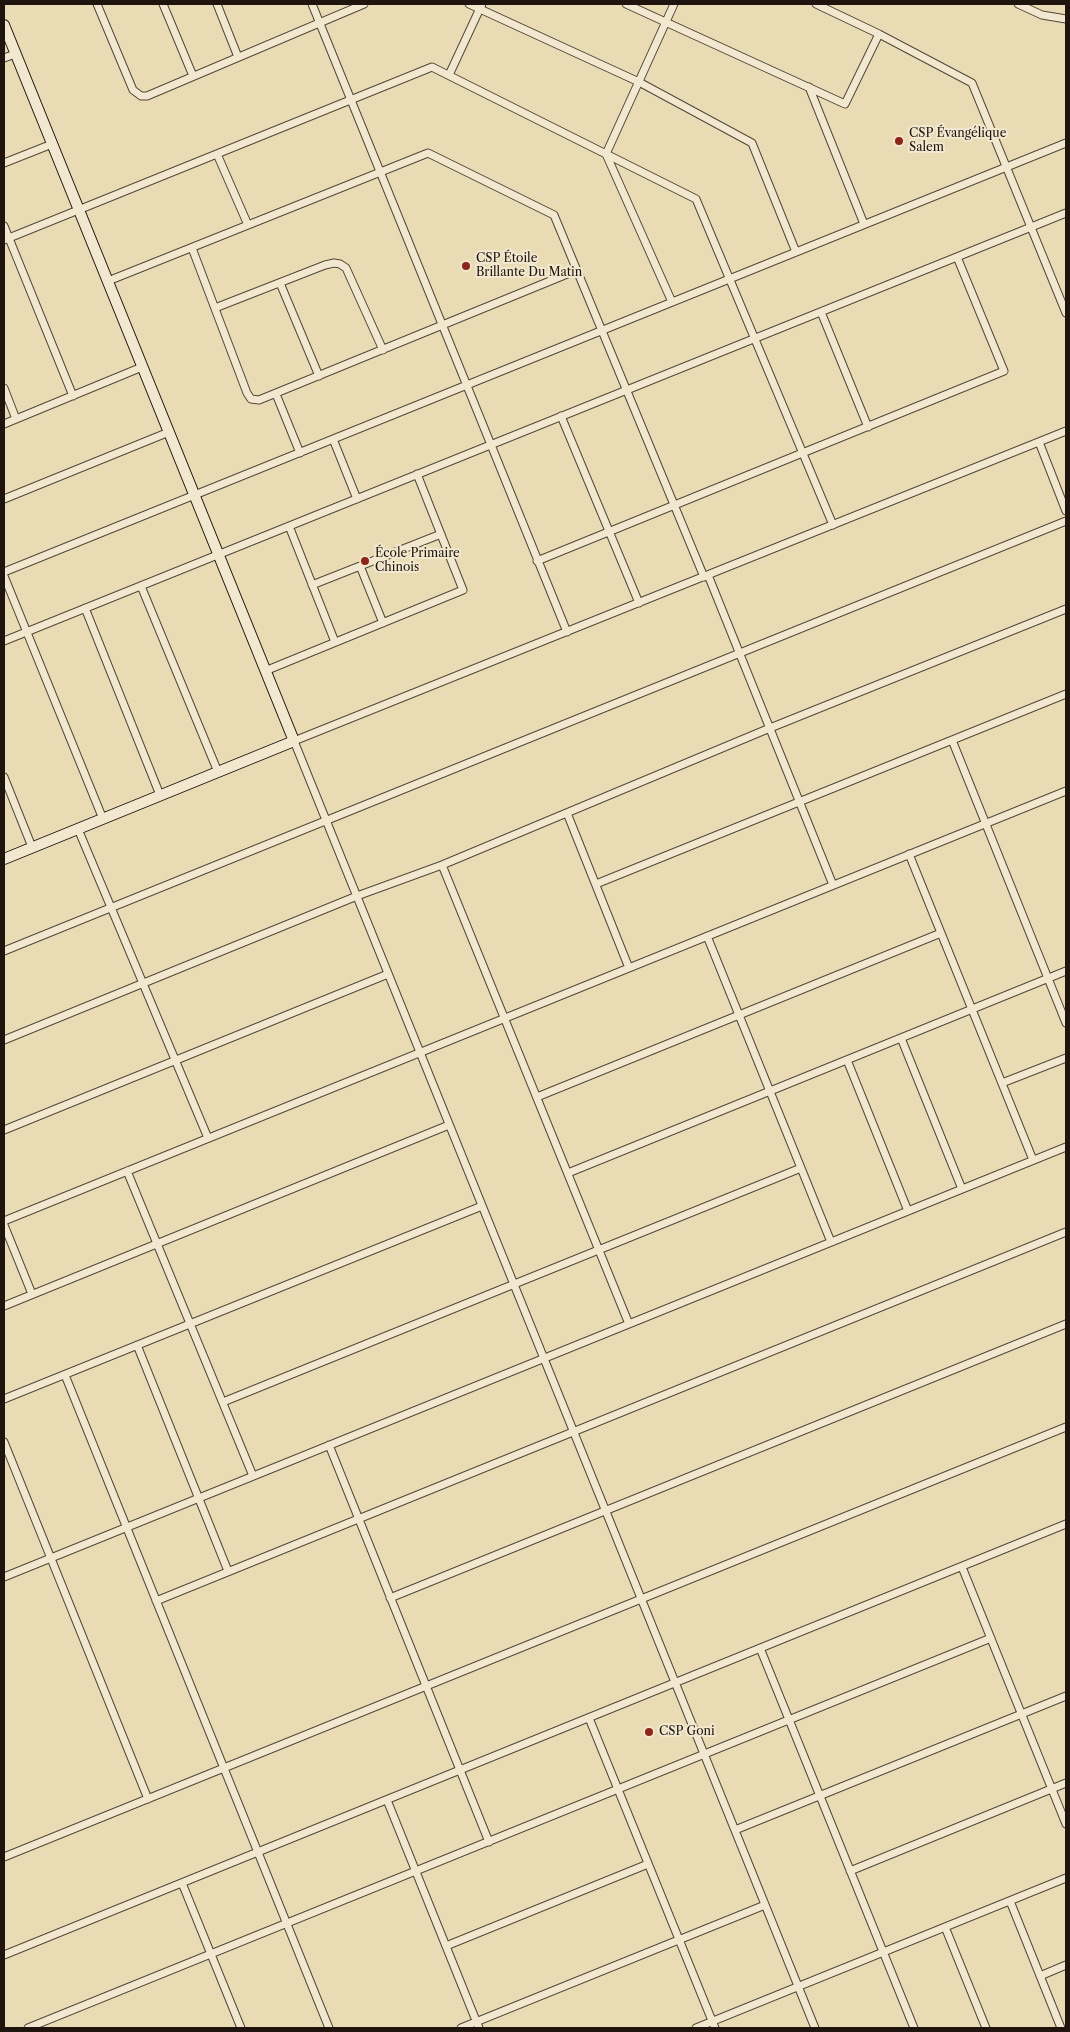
<!DOCTYPE html>
<html>
<head>
<meta charset="utf-8">
<style>
  body { margin:0 }
  #map { position:relative; width:1070px; height:2032px; overflow:hidden; background:#e9dcb5; font-family:"Libre Caslon Text",serif }
  canvas { display:block }
  .frame { position:absolute; inset:0; border:5px solid #20150e; pointer-events:none }
</style>
</head>
<body>
<div id="map">
<canvas width="1070" height="2032"></canvas>
<div class="frame"></div>
</div>
<script>
const g = document.querySelector('canvas').getContext('2d');
g.lineJoin = 'round';
function shape(rows) {
  const path = new Path2D();
  for (const r of rows) {
    path.moveTo(r[0], r[1]);
    for (let i = 2; i < r.length; i += 2) path.lineTo(r[i], r[i + 1]);
  }
  return path;
}
function trace(path, color, width, dash) {
  g.strokeStyle = color;
  g.lineWidth = width;
  g.lineCap = dash ? 'butt' : 'round';
  g.setLineDash(dash || []);
  g.stroke(path);
}
function write(font, color, halo, rows, align = 'center') {
  g.font = font + ' "Libre Caslon Text",serif';
  g.lineWidth = 4;
  g.setLineDash([]);
  g.textBaseline = 'middle';
  g.strokeStyle = halo;
  g.fillStyle = color;
  for (const [text, x, y, turn = 0] of rows) {
    g.save();
    g.translate(x, y);
    g.rotate((+turn || 0) * Math.PI / 180);
    g.textAlign = isNaN(turn) ? turn : align;
    if (halo) g.strokeText(text, 0, 0);
    g.fillText(text, 0, 0);
    g.restore();
  }
}
const street = shape([
  [97,4,133,90,141,96,147,96,364,4],
  [163,4,193,76],
  [217,4,238,57],
  [312,4,567,632],
  [469,4,639,82,752,143,796,252],
  [626,4,845,104,879,34],
  [816,4,879,34,972,83,1066,313],
  [1018,4,1042,15,1066,19],
  [4,58,15,54],
  [449,75,482,4],
  [809,87,864,224],
  [217,154,248,225],
  [4,163,52,144],
  [4,226,73,396],
  [4,240,432,67,696,199,833,525],
  [192,248,247,393,251,399,259,400,577,270],
  [108,281,428,153,554,215,704,577],
  [280,283,319,376],
  [672,302,606,154,674,4],
  [215,308,325,265,334,263,340,264,346,268,383,350],
  [821,312,868,427],
  [4,388,16,419],
  [276,394,300,453],
  [561,416,639,603],
  [4,424,142,367],
  [333,439,357,499],
  [1039,442,1066,511],
  [4,499,169,432],
  [289,526,335,642],
  [537,561,1004,371,957,257],
  [360,566,383,623],
  [4,572,1066,143],
  [708,575,833,885],
  [4,576,103,819],
  [312,585,441,534],
  [141,586,218,772],
  [85,608,160,795],
  [4,641,1066,213],
  [265,671,463,590,417,474],
  [952,740,1066,1023],
  [4,777,32,847],
  [567,813,629,968],
  [78,829,208,1138],
  [909,854,1033,1160],
  [442,865,629,1324],
  [596,884,1066,694],
  [707,936,831,1242],
  [4,951,1066,521],
  [901,1038,962,1189],
  [4,1040,357,896,442,865,770,728,1066,609],
  [847,1060,908,1211],
  [1002,1083,1066,1058],
  [537,1097,941,933],
  [4,1130,388,974],
  [127,1171,253,1476],
  [568,1173,1066,971],
  [4,1221,1066,791],
  [4,1225,32,1294],
  [4,1306,449,1125],
  [137,1345,228,1571],
  [65,1375,329,2028],
  [4,1399,482,1206],
  [223,1402,801,1168],
  [4,1442,148,1799],
  [329,1445,489,1842],
  [962,1567,1066,1824],
  [4,1577,1066,1147],
  [390,1598,1066,1324],
  [156,1601,1066,1232],
  [760,1648,914,2028],
  [589,1718,715,2028],
  [387,1800,479,2028],
  [735,1830,1066,1696],
  [4,1857,1066,1427],
  [850,1871,1066,1783],
  [182,1883,241,2028],
  [1010,1901,1061,2028],
  [945,1927,986,2028],
  [446,1946,648,1864],
  [4,1955,1066,1524],
  [1040,1976,1066,1965],
  [28,2028,991,1638],
  [461,2028,765,1905],
  [696,2028,1066,1878],
  [815,2028,294,741,1066,431]
]);
const secondary = shape([
  [4,25,294,741,4,859]
]);
trace(street, '#524738', 9);
trace(secondary, '#20150e', 12);
trace(street, '#f1e8cf', 7);
trace(secondary, '#f1e8cf', 10);
for (const [x, y, r, color] of [
  [899,141,5,"#8f2418"],
  [466,266,5,"#8f2418"],
  [365,561,5,"#8f2418"],
  [649,1732,5,"#8f2418"]
]) {
  const dot = new Path2D();
  dot.arc(x, y, r, 0, 2 * Math.PI);
  g.fillStyle = color;
  g.fill(dot);
  trace(dot, '#f1e8cf', 2);
}
write('12px', '#20150e', '#f1e8cf', [
  ["CSP Évangélique",909,134],
  ["Salem",909,148],
  ["CSP Étoile",476,259],
  ["Brillante Du Matin",476,273],
  ["École Primaire",375,554],
  ["Chinois",375,568],
  ["CSP Goni",659,1732]
], 'left');
</script>
</body>
</html>
